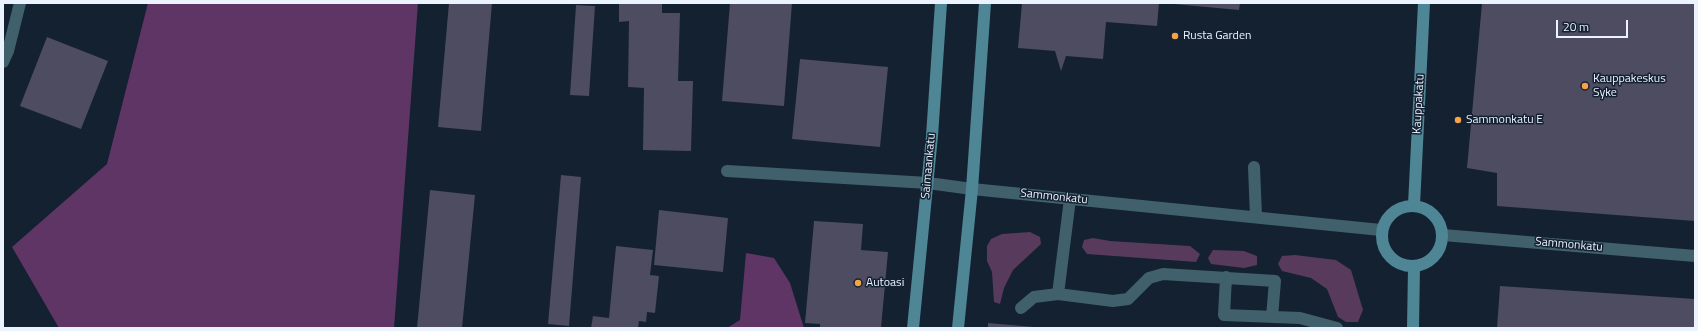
<!DOCTYPE html>
<html>
<head>
<meta charset="utf-8">
<style>
  body { margin:0 }
  #map { position:relative; width:1698px; height:331px; overflow:hidden; background:#142131; font-family:"Titillium Web",sans-serif }
  canvas { display:block }
  .frame { position:absolute; inset:0; border:4px solid #eaf3fe; pointer-events:none }
  .scale { position:absolute; left:1556px; top:20px; width:72px; height:18px; box-sizing:border-box; border:2px solid #eaf3fe; border-top:0; padding-left:5px; font-size:12px; line-height:14px; white-space:nowrap; color:#eaf3fe; -webkit-text-stroke:3px #142131; paint-order:stroke }
</style>
</head>
<body>
<div id="map">
<canvas width="1698" height="331"></canvas>
<div class="frame"></div>
<div class="scale">20 m</div>
</div>
<script>
const g = document.querySelector('canvas').getContext('2d');
g.lineJoin = 'round';
function paint(path, color) {
  g.fillStyle = color;
  g.fill(path, 'evenodd');
}
function shape(rows) {
  const path = new Path2D();
  for (const r of rows) {
    if (r.length === 3) {
      path.moveTo(r[0] + r[2], r[1]);
      path.arc(r[0], r[1], r[2], 0, 2 * Math.PI);
      continue;
    }
    path.moveTo(r[0], r[1]);
    for (let i = 2; i < r.length; i += 2) path.lineTo(r[i], r[i + 1]);
  }
  return path;
}
function trace(path, color, width, dash) {
  g.strokeStyle = color;
  g.lineWidth = width;
  g.lineCap = dash ? 'butt' : 'round';
  g.setLineDash(dash || []);
  g.stroke(path);
}
function write(font, color, halo, rows, align = 'center') {
  g.font = font + ' "Titillium Web",sans-serif';
  g.lineWidth = 3;
  g.setLineDash([]);
  g.textBaseline = 'middle';
  g.strokeStyle = halo;
  g.fillStyle = color;
  for (const [text, x, y, turn = 0] of rows) {
    g.save();
    g.translate(x, y);
    g.rotate((+turn || 0) * Math.PI / 180);
    g.textAlign = isNaN(turn) ? turn : align;
    if (halo) g.strokeText(text, 0, 0);
    g.fillText(text, 0, 0);
    g.restore();
  }
}
paint(shape([
  [1030,232,1040,237,1041,244,1013,270,1004,288,1000,304,994,302,992,272,987,261,987,246,991,239,1002,234],
  [1093,238,1110,241,1190,246,1200,254,1196,262,1087,254,1082,247,1084,240],
  [1213,250,1244,251,1257,256,1257,265,1244,268,1211,264,1208,258],
  [1295,255,1336,260,1351,270,1363,310,1358,322,1346,322,1338,317,1327,289,1311,278,1282,271,1278,264,1282,256]
]), '#583a5c');
paint(shape([
  [148,3,418,3,394,328,59,328,12,247,107,164],
  [746,253,774,258,790,283,804,328,727,328,740,320]
]), '#5f3565');
paint(shape([
  [449,3,492,3,481,131,438,127],
  [619,3,662,3,662,13,680,13,678,81,693,81,691,151,643,150,644,88,628,87,629,21,619,22],
  [730,3,792,3,784,106,722,101],
  [1022,3,1159,3,1157,26,1106,22,1103,59,1066,56,1061,71,1055,51,1018,48],
  [1163,3,1240,3,1239,10],
  [1482,3,1695,3,1695,221,1497,206,1497,173,1467,168],
  [576,5,595,6,589,96,570,95],
  [47,37,108,61,81,129,20,106],
  [800,59,888,67,880,147,792,139],
  [561,175,581,177,569,326,548,324],
  [430,190,475,195,462,328,417,328],
  [659,210,728,218,723,272,654,265],
  [814,221,863,224,861,250,888,252,881,328,820,328,820,324,805,323],
  [616,246,653,250,650,275,659,276,655,313,647,312,646,322,639,321,638,328,591,328,593,316,609,318],
  [1500,286,1695,299,1695,328,1497,328],
  [988,323,1034,327,1034,328,988,328]
]), '#4d4c61');
trace(shape([
  [1254,167,1256,217],
  [1226,277,1224,315,1300,318,1337,328],
  [1058,294,1070,199],
  [1021,308,1034,297,1058,294,1113,301,1128,299,1149,278,1163,274,1275,281,1272,317]
]), '#40616b', 12);
trace(shape([
  [3,62,8,51,20,3],
  [727,171,928,183,972,189,1381,230],
  [1443,235,1695,256]
]), '#40616b', 12);
trace(shape([
  [1414,205,1424,3],
  [1412,236,30],
  [913,328,932,136,941,3],
  [958,328,972,189,985,3],
  [1413,328,1414,267]
]), '#4f8696', 12);
for (const [x, y, r, color] of [
  [1175,36,4,"#f5a345"],
  [1585,86,4,"#f5a345"],
  [1458,120,4,"#f5a345"],
  [858,283,4,"#f5a345"]
]) {
  const dot = new Path2D();
  dot.arc(x, y, r, 0, 2 * Math.PI);
  g.fillStyle = color;
  g.fill(dot);
  trace(dot, '#142131', 1.5);
}
write('12px', '#eaf3fe', '#142131', [
  ["Rusta Garden",1183,36],
  ["Kauppakeskus",1593,79],
  ["Syke",1593,93],
  ["Sammonkatu E",1466,120],
  ["Autoasi",866,283]
], 'left');
write('12px', '#eaf3fe', '#142131', [
  ["Kauppakatu",1419,104,-87],
  ["Saimaankatu",929,166,-85],
  ["Sammonkatu",1054,197,6],
  ["Sammonkatu",1569,245,5]
]);
</script>
</body>
</html>
